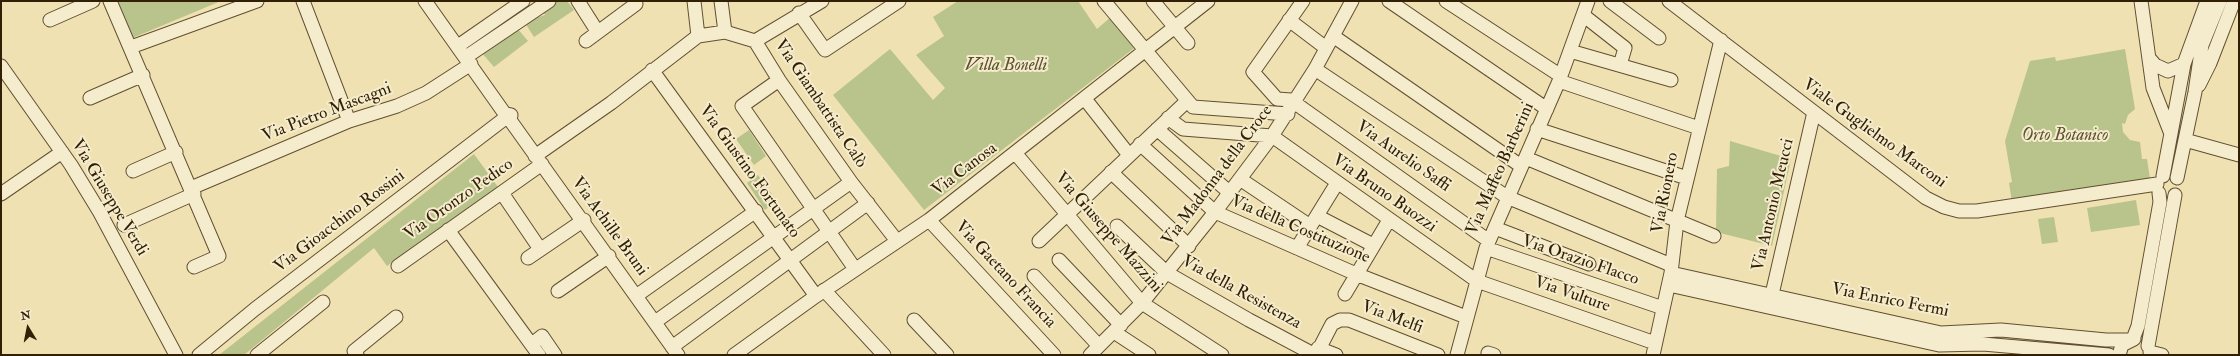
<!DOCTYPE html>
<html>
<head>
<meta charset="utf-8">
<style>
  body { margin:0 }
  #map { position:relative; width:2240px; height:356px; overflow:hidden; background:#efe1b2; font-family:"IM FELL Double Pica",serif }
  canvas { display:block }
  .frame { position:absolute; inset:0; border:2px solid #312005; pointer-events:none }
  .north { position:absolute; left:8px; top:308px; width:40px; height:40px; -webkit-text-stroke:3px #f5eccd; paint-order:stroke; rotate:350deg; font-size:11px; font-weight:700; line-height:16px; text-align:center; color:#312005 }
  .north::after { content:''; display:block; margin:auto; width:14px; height:18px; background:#312005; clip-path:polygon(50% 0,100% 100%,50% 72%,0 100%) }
</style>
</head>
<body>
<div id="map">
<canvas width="2240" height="356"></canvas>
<div class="frame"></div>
<div class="north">N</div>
</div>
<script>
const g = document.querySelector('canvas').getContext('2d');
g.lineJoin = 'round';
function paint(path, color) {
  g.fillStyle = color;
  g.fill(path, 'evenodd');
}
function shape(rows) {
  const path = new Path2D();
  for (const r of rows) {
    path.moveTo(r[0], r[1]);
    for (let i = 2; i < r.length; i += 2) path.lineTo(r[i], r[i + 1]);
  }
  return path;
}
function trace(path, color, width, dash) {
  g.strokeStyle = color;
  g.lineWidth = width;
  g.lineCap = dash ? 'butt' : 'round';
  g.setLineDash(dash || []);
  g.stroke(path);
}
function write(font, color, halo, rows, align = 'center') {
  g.font = font + ' "IM FELL Double Pica",serif';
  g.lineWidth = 4;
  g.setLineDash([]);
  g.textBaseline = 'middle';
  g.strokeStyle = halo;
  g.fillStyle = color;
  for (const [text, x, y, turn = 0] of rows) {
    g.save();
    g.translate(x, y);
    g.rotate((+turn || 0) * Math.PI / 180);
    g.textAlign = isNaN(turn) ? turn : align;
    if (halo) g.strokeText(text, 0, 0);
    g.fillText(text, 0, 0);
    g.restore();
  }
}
paint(shape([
  [107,1,221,1,130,39],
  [557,1,567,1,574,10,534,37,525,23,536,14,539,17,545,15,542,10],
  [958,1,1078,1,1097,29,1112,16,1137,46,924,210,833,95,890,49,933,100,945,88,916,55,944,36,933,17],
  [517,28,528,41,494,67,481,52],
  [2125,49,2135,109,2128,115,2125,124,2122,123,2123,132,2130,140,2140,142,2142,159,2147,159,2150,179,2012,202,2009,183,2012,182,2005,141,2030,61,2055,57,2056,61],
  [749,130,766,156,754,165,736,139],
  [1730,141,1791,159,1772,246,1716,232,1717,169,1729,166],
  [474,154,498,187,387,266,374,248,244,355,219,355],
  [758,175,777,201,765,210,747,183],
  [2136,200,2140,225,2091,232,2087,208],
  [2054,217,2058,242,2042,244,2038,219]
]), '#b9c38c');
const minor = shape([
  [110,1,219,256,194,267],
  [303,1,349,121],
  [425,1,505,114,504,119],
  [578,1,597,31],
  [694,1,698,36],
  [721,1,725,32],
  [1104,1,1193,107,1288,114],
  [1153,1,1188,43],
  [1389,1,1547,109],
  [1446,1,1561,76],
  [1610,1,1659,38],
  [1669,1,1926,198,1944,207,1959,211,1977,211,2157,184],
  [2141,1,2153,88,2171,134],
  [799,13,825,50,899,1],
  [1583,15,1625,48,1620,65],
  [50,20,93,1],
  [1289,20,1326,48],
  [1333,36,1521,166],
  [586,41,636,4],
  [755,41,822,1],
  [458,46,523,1],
  [131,47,257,1],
  [1570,51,1671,80],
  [466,57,549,1],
  [2149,58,2155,65,2168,71,2184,64],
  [1,66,71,165,99,211,176,355],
  [1315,69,1507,197,1671,265],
  [652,70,816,296],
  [779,80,742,106,855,269],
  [1559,81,1699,128],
  [2199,85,2210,63,2234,1],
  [90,98,143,75],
  [1085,99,1129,155],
  [1295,103,1489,241],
  [1294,104,1291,100,1277,99,1253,72,1303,1],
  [505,114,511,115,510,120,678,355],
  [1168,118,1183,129,1272,136],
  [1157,129,1229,192],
  [1537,129,1687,178],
  [1272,136,1477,281,1655,343],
  [2185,140,2239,155],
  [1140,144,1215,212,1356,274,1466,317],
  [1016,154,1142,303,1222,355],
  [535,156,611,103,698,36,725,32,755,41,779,80,851,182,897,241],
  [1526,158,1714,236],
  [133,171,176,152],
  [1111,172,1189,246],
  [2163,176,2184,64,2207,1],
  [2177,178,2195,92,2202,45,2220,1],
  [1240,179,1310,226],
  [191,188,349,121,397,106,426,93,471,64],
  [502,193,540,249],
  [1,194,62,152],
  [1317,216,1373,245],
  [929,220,1054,355],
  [124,225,194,194],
  [1117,226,1167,273,1249,320,1315,355],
  [1495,228,1589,264],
  [448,230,539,355],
  [1039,241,1187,101],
  [1297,248,1337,183],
  [1486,248,1663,308],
  [528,258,584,220],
  [1059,260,1121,325],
  [398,266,542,164],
  [1671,273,1941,333,2001,330,2106,340,2129,340],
  [1034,276,1099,346],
  [1669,285,1939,345,1983,344,2109,355],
  [824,290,884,355],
  [558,291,609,256],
  [1345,294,1389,220],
  [636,296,756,211],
  [1770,303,1814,112],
  [914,320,947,355],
  [655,322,851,182],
  [1114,332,1149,355],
  [2133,339,2138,326,2160,202,2159,193],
  [532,344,542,336,555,355],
  [2148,346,2175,195],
  [672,347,868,203],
  [1318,348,1336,355],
  [2150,352,2162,355],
  [1488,353,1494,355],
  [199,355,255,309,504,119],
  [257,355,323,302],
  [357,355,354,351,396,317],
  [734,355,816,296,929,220,1208,1],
  [1090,355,1142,303,1215,212,1272,136,1315,69,1352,1],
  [1316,355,1332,324,1340,320,1349,320,1438,355],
  [1457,355,1486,248,1559,81,1588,1],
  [1653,355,1671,273,1677,221,1721,40],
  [2119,355,2122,345,2134,339]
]);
trace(minor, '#605030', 15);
trace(minor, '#f5eccd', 13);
write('italic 17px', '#5a512e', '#f5eccd', [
  ["Villa Bonelli",1006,66],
  ["Orto Botanico",2065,136]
]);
write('17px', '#312005', '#f5eccd', [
  ["Via Giambattista Calò",820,104,56],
  ["Via Pietro Mascagni",327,113,-21],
  ["Viale Guglielmo Marconi",1874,134,36],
  ["Via Aurelio Saffi",1403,157,35],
  ["Via Maffeo Barberini",1501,169,-66],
  ["Via Canosa",965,170,-37],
  ["Via Giustino Fortunato",749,172,54],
  ["Via Madonna della Croce",1218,176,-53],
  ["Via Rionero",1666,193,-79],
  ["Via Bruno Buozzi",1384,194,35],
  ["Via Giuseppe Verdi",109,198,59],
  ["Via Oronzo Pedico",459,200,-35],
  ["Via Antonio Meucci",1774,205,-77],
  ["Via Gioacchino Rossini",340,222,-37],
  ["Via Achille Bruni",609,227,54],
  ["Via della Costituzione",1300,230,23],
  ["Via Giuseppe Mazzini",1108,233,49],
  ["Via Orazio Flacco",1580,261,19],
  ["Via Gaetano Francia",1005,275,47],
  ["Via della Resistenza",1241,293,29],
  ["Via Vulture",1572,295,19],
  ["Via Enrico Fermi",1890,301,11],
  ["Via Melfi",1392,318,21]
]);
</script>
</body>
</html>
